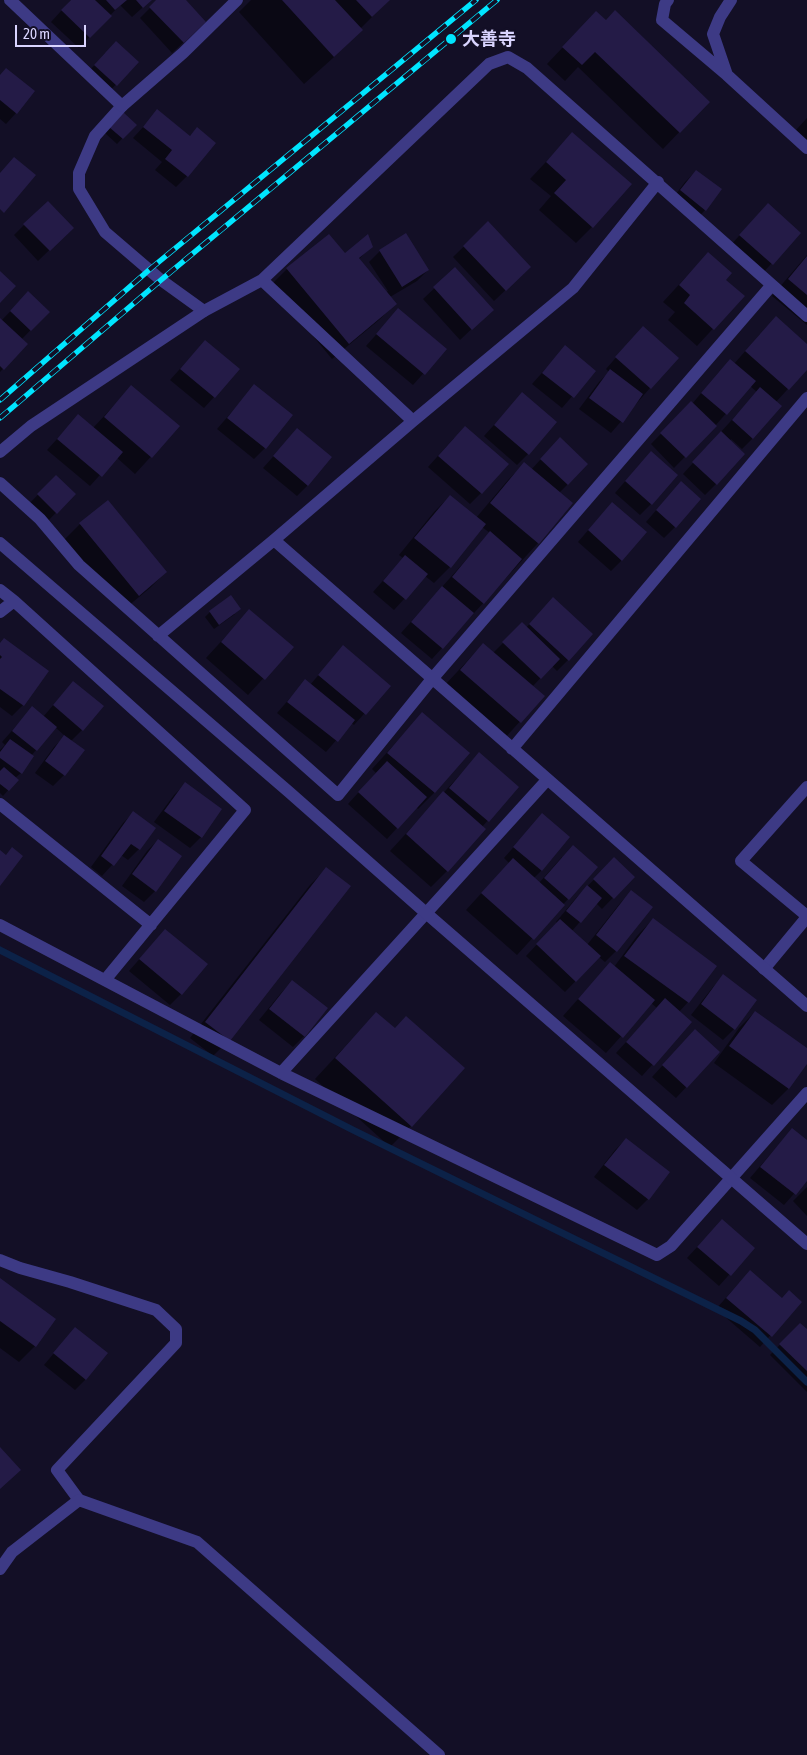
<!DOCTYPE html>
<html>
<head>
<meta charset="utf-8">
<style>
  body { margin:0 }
  #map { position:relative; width:807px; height:1755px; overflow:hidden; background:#130f26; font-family:"Asap Condensed",sans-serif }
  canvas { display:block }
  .scale { position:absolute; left:15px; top:25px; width:71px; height:22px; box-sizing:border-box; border:2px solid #d9d4ff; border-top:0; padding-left:6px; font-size:15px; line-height:18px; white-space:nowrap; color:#d9d4ff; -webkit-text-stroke:4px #130f26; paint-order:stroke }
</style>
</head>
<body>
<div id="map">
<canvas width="807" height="1755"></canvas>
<div class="scale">20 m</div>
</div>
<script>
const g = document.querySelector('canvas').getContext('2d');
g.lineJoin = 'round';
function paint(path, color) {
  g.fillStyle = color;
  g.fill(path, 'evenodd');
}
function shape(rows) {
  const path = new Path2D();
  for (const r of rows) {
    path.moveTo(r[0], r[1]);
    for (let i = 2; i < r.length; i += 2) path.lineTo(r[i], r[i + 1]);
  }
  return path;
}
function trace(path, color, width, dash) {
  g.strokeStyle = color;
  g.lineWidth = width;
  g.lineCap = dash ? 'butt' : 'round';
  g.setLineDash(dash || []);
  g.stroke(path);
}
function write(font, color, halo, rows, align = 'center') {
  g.font = font + ' "Asap Condensed","Noto Sans JP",sans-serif';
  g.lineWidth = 4.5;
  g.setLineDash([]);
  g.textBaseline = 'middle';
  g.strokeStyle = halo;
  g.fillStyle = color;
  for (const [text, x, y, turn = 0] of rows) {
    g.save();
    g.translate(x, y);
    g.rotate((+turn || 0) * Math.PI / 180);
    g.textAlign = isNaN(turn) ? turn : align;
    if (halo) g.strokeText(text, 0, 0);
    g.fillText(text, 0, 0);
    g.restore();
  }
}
paint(shape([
  [71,0,151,0,132,17,120,5,79,48,51,22],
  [158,0,184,0,205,22,172,53,140,18],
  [251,0,389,0,360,29,361,30,333,58,304,84,239,12],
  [605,21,708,102,663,149,578,67,565,81,547,64,580,29],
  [105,53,137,62,105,96,84,77],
  [0,75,16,113,6,124,0,119],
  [158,111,189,137,197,129,187,176,176,187,155,170,162,162,133,138],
  [123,114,135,125,117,144,105,133],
  [807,118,807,140,796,130],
  [572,134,592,227,576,243,539,210,551,196,530,179],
  [696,171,705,210,695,221,670,202,685,182],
  [757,216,799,233,761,275,729,247],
  [488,223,530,267,494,301,453,257],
  [24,225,72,228,38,261,14,235],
  [372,246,359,259,386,292,388,291,369,262,380,251,428,270,417,281,390,297,395,304,379,320,332,359,271,285,287,269],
  [708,253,725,280,743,296,697,346,668,320,675,312,663,302],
  [807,255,807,325,772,296],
  [455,269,481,320,460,340,423,299],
  [28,293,48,312,21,340,26,344,0,372,0,320,1,321],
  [398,310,445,349,413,385,366,346],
  [760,334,807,346,807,368,776,402,753,438,742,449,731,439,730,441,716,484,705,495,683,474,757,392,750,386,715,426,674,468,651,444,691,403,692,404,719,372,734,364],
  [633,338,650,388,611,433,579,409,599,382,609,372,606,369],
  [205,341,214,397,204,408,170,380],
  [565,347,594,371,562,408,532,384],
  [255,385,265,448,254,459,217,429],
  [131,387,178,427,135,474,116,457,90,486,47,450,78,416,93,428],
  [522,394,528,454,517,465,484,436],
  [297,430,308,485,297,496,263,468],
  [454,438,481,493,470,504,428,467],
  [549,450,568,484,559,493,571,503,538,543,432,659,401,633,490,533,482,527,450,567,434,583,425,576,394,610,373,592,403,558,399,555,434,512,450,496,476,518,508,480,524,464,531,470],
  [640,464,651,504,640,515,615,493],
  [56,476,74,494,45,524,27,506],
  [670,494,675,527,664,538,646,522],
  [602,514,622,560,611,571,578,542],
  [80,524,166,572,150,588,122,611,64,540],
  [250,610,292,647,248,695,206,658],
  [542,610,568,660,557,671,552,666,532,687,543,696,504,739,444,686,483,644,493,653,522,624,526,628],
  [210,612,235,614,214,629,205,617],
  [0,643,48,672,23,705,12,716,0,707],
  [333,658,389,686,354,725,351,723,326,752,277,713,305,681,310,685],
  [73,682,82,730,71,741,64,775,53,786,35,773,54,747,65,736,55,727,31,756,21,773,15,778,17,780,3,796,0,793,0,750,5,745,2,742,32,708,43,717],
  [422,714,468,753,434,793,418,809,416,807,387,839,348,804,376,773,372,769],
  [469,765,517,787,482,827,447,871,431,887,390,851],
  [185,784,201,837,190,848,154,822,174,795],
  [134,812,139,849,128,860,121,855,102,876,91,867,123,823],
  [542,815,542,870,534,878,539,883,562,857,568,899,517,955,466,910,509,863,504,858],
  [158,840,155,891,144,902,122,886,147,851],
  [614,859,633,877,602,909,596,903,572,931,587,945,621,902,632,892,616,951,605,962,599,957,565,992,526,956,557,923,556,922,576,898],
  [326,869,229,1040,213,1056,190,1038,310,885],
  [653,919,715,966,688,1002,679,1012,691,1022,642,1076,616,1053,657,1008,651,1003,606,1053,563,1016,610,963,614,967,637,936],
  [165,930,181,994,170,1005,129,971],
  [724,976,734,1029,723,1040,691,1015,713,987],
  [292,982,326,1008,304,1036,293,1047,259,1020,281,993],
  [755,1012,807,1050,807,1062,788,1089,772,1105,714,1063,739,1028],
  [376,1013,411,1126,390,1147,315,1079],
  [684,1042,719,1052,676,1098,652,1077],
  [792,1129,807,1141,807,1179,784,1205,750,1178],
  [626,1139,648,1199,637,1210,594,1177,615,1150],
  [807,1187,807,1216,793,1201],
  [711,1232,753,1248,719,1286,687,1258],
  [0,1279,35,1346,19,1362,0,1348],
  [739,1283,782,1299,800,1302,760,1347,716,1309],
  [800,1324,807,1331,807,1392,770,1355],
  [75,1328,86,1379,75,1390,44,1365]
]), '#0007');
trace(shape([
  [0,950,353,1130,741,1321,755,1330,807,1382]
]), '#0c2248', 7);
paint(shape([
  [71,0,95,0,112,16,90,38,61,10],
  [106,0,127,0,115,10],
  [136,0,152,0,143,8],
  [156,0,186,0,206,22,184,43,149,7],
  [282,0,335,0,363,30,334,57],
  [356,0,390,0,372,17],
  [615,10,710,102,680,133,595,52,582,65,562,47,596,11,606,20],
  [116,41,139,62,117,86,94,65],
  [6,68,35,91,17,114,0,100,0,75],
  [157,109,190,136,197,127,216,143,188,177,165,159,172,150,143,127],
  [123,112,137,125,123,139,109,127],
  [572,132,632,184,593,228,554,193,566,180,546,162],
  [14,157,36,175,4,213,0,209,0,173],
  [696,170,722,189,706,211,680,190],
  [48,201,74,228,50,251,23,224],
  [768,203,801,233,773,265,739,235],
  [488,221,531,267,506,291,463,246],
  [406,233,429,270,402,287,379,250],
  [329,234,345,253,368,234,373,247,359,258,397,304,349,344,286,268],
  [708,252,732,273,726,280,745,296,714,330,684,303,690,295,679,285],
  [807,256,807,295,788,279],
  [455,267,494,310,472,330,433,287],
  [0,271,16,286,0,303],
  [28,291,50,312,31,331,10,311],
  [398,308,447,349,425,375,376,334],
  [776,316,807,344,807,370,789,390,745,351],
  [0,318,28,344,4,370,0,366],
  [643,326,679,358,651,389,615,357],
  [205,340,240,369,215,398,180,369],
  [565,345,596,371,574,398,542,373],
  [730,359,756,381,727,415,701,393],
  [610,369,643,394,623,423,589,398],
  [254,384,293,415,266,449,227,418],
  [131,385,180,426,152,458,104,417],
  [760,387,782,406,753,439,732,420],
  [522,392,557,422,529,455,494,425],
  [691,401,717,426,686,458,660,433],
  [78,414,123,452,102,477,57,439],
  [465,426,509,464,482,494,438,456],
  [297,428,332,457,308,486,273,456],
  [721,431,745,454,717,485,692,462],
  [560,437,588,464,568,485,540,459],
  [651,451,678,475,652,505,625,481],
  [524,462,573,503,539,544,490,503],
  [56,475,76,494,57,514,37,494],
  [681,481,701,499,676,528,656,510],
  [450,495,486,524,451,568,414,538],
  [108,500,167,572,139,596,79,523],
  [612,502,647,532,622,561,588,530],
  [490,531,522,559,484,604,452,577],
  [405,555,428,574,406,600,383,581],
  [442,586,474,613,443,649,411,622],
  [231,595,241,609,219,625,209,611],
  [553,597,593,634,569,661,529,624],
  [249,609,294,647,265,680,221,642],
  [522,622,560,659,541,679,502,642],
  [4,638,49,671,24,706,0,689,0,659,2,657,0,655,0,643],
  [483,643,545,696,521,723,460,670],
  [343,645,391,686,366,715,318,675],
  [305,679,355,720,338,742,287,702],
  [73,681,104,706,83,731,53,705],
  [32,706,57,727,37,751,12,731],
  [422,712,470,753,435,793,387,753],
  [64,735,85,750,65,776,45,761],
  [10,739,34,756,22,774,0,758,0,752],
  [479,752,519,787,489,822,449,788],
  [387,761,427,797,398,829,358,792],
  [4,767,19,780,9,791,0,784,0,771],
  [185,782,222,809,202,838,164,811],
  [443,791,486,829,448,872,406,834],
  [133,811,156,828,140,850,131,844,114,866,101,856],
  [542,813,570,837,542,871,513,847],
  [158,839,182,856,156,892,132,874],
  [573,845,598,867,569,900,544,878],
  [12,847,23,856,0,886,0,850,6,855],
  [614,857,635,877,614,899,593,879],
  [513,858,565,905,534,940,481,893],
  [326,867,351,886,230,1041,205,1022],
  [587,885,602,898,581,923,566,911],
  [631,890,653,907,617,952,596,935],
  [653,918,717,966,689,1003,624,956],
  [560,919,601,956,576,982,536,944],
  [165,929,208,964,182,995,139,959],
  [610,962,655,1000,623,1038,578,999],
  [723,974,757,1000,735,1030,701,1004],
  [292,980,328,1008,305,1037,269,1009],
  [665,998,692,1022,654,1066,626,1042],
  [755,1011,807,1048,807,1064,789,1089,729,1046],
  [376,1012,395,1028,406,1016,465,1068,412,1127,335,1058],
  [695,1029,720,1052,687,1088,662,1065],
  [792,1128,807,1140,807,1181,796,1195,760,1167],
  [626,1138,670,1172,649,1200,604,1165],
  [722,1219,755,1248,731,1276,697,1247],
  [750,1270,782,1298,789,1290,802,1302,772,1337,726,1298],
  [0,1278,56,1319,36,1347,0,1321],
  [800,1323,807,1329,807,1371,779,1344],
  [75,1327,108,1353,86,1380,53,1353],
  [0,1447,21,1470,0,1489]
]), '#241b47');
trace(shape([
  [122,106,95,136,79,173,79,189,105,232,161,280,204,311],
  [807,787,741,861,807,916],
  [764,969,807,917],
  [0,1260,20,1268,70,1282,156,1310,176,1329,176,1343,57,1470,79,1500]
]), '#3d3a85', 12);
trace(shape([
  [10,0,122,106,183,53,237,0],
  [668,0,665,4,662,20,727,75,807,148],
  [727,75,713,34,720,17,731,0],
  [262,280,413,421],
  [0,452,31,426,204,311,262,280,489,64,508,57,527,68,807,316],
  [0,483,40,519,79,565,338,795,432,679,771,286],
  [274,540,807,1006],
  [0,590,14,601,245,810,105,980],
  [0,612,14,601],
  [158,636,274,540,413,421,573,288,658,182],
  [512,749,807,398],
  [0,804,151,925],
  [0,925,281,1073,657,1255,671,1246,807,1093],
  [281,1073,547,780]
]), '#3d3a85', 12);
trace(shape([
  [0,543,289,792,426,913,807,1244],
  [0,1569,12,1552,79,1500,197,1542,439,1755]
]), '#3d3a85', 12);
const rail = shape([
  [0,400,149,270,476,0],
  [0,418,161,280,497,0]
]);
trace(rail, '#00e5ff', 5.5);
trace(rail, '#130f26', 4, [11]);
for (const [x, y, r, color] of [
  [451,39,6,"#00e5ff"]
]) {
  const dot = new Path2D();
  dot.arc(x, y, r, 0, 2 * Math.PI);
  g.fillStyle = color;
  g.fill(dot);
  trace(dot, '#130f26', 2);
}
write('bold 18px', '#d9d4ff', '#130f26', [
  ["大善寺",462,39]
], 'left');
</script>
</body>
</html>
